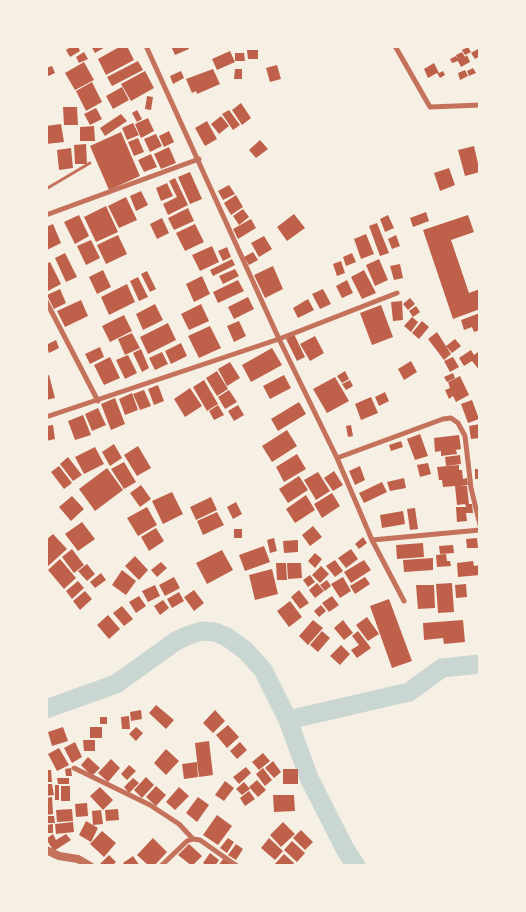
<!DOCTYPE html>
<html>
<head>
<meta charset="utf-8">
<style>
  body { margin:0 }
  #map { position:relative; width:526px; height:912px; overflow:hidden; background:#f6efe4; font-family:"Sofia Sans Condensed",sans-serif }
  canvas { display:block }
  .frame { position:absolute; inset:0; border:48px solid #f6efe4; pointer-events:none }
</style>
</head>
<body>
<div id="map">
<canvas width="526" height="912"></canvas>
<div class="frame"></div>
</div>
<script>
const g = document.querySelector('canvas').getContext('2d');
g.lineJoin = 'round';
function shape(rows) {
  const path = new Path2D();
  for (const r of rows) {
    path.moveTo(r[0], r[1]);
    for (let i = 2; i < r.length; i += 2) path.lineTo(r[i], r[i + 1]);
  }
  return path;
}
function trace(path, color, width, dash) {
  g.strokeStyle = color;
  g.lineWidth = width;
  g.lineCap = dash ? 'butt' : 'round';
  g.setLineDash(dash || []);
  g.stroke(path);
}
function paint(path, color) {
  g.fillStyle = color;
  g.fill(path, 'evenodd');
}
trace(shape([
  [46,709,116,684,176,641,189,635,202,631,215,632,227,637,246,651,263,670,288,720,309,778,345,849,356,866],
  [288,720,409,692,442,668,480,664]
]), '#c9d6d2', 19);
paint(shape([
  [72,46,78,46,80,51,70,57,66,50],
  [91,46,107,46,95,53],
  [121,46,127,46,134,60,106,75,98,59],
  [171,46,188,46,189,49,175,55],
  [468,47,471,52,465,55,462,50],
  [478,49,480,56,475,59,471,53],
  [247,50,258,50,258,59,248,59],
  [230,51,235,62,217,70,212,59],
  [84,52,88,59,79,63,76,57],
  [462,52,465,57,467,55,470,62,461,67,458,61,452,63,450,59,456,56,458,60,456,55],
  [235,53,244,53,245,61,235,61],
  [138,61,143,70,112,86,107,77],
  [84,62,94,80,75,90,65,73],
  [434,63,439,73,443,71,445,75,440,78,437,73,428,78,424,69],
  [277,65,281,79,270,82,266,68],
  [52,66,55,73,46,77,46,68],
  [473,68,476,73,469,76,467,71],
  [213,69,220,84,197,94,196,91,192,93,186,79],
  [235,69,242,69,242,79,234,79],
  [465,70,468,76,460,80,458,73],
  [145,71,154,88,131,101,121,84],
  [181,71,184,78,173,84,170,76],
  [92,82,102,102,86,111,76,91],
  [122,87,129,100,113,109,106,96],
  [147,96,153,97,151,110,145,109],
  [241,103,251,118,242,125,232,110],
  [63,107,77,107,78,125,64,125],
  [96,108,102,119,90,125,84,114],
  [137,110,142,119,137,122,132,113],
  [229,110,240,125,233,130,222,114],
  [121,114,127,121,105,136,100,128],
  [221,116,229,126,219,134,211,124],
  [148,118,154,131,141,138,135,124],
  [207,121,217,139,205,146,195,128],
  [133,123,139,135,127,140,122,128],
  [61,124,64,142,46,144,46,126],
  [94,126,95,141,80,141,80,127],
  [169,131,174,142,164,147,159,136],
  [121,132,140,176,109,190,90,146],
  [156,134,162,146,150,152,144,139],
  [138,138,144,152,134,156,128,142],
  [260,140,268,149,256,158,249,150],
  [86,144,87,164,75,164,74,145],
  [474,146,480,172,465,176,458,150],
  [169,147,176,163,161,169,154,154],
  [71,148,73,168,59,170,57,150],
  [151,154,157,167,144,172,138,160],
  [449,168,455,185,440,191,434,173],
  [190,172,202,199,190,204,178,177],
  [175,178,188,205,168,215,163,204,177,197,169,181],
  [167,183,173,196,161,201,156,188],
  [229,185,235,194,223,200,218,191],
  [141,191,148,205,136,211,130,196],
  [236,195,243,207,231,215,224,203],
  [126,197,137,220,119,228,108,206],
  [106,206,118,232,96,242,84,217],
  [188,208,194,221,174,230,168,218],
  [243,209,249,217,239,225,233,216],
  [426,212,429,221,413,227,410,218],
  [294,214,305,228,287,241,277,227],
  [79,215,89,236,75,244,64,222],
  [388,215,394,228,385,232,380,219],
  [468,215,474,232,451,240,469,293,480,289,480,309,453,319,423,230],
  [162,218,169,233,157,239,150,224],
  [251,219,256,228,238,239,233,229],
  [377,223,389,253,380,256,369,226],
  [53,224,61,243,47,250,46,227],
  [195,224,204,242,185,251,176,233],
  [366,234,374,254,361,259,354,239],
  [118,235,127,254,106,264,97,245],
  [396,235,400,246,392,249,388,239],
  [264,236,272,249,259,257,251,243],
  [91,240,100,258,86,265,77,246],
  [212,246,219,262,200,271,192,255],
  [227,247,231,257,223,261,218,251],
  [253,252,258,260,249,265,244,257],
  [65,253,77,277,66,282,55,258],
  [352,253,356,262,346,266,343,257],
  [232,259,235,265,213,276,210,270],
  [379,259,388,280,375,286,366,265],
  [341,261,345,273,337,276,333,264],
  [50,262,61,284,48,291,46,264],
  [400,264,403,278,394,280,390,266],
  [273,266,283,289,265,298,254,275],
  [235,269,239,276,223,284,219,276],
  [103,270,111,287,97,294,89,277],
  [364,270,376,293,362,299,351,277],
  [147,271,156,289,150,292,141,274],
  [202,276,210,294,194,302,186,284],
  [138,277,148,297,139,301,130,281],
  [238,280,244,291,218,303,213,292],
  [347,280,353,293,342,298,336,286],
  [127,284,135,302,109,315,101,297],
  [60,289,66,303,54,309,47,295],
  [323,289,331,304,320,309,312,294],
  [248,297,254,309,234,319,228,307],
  [410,298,415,304,408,310,403,304],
  [308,299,314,310,298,318,293,308],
  [81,300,88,316,65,327,57,311],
  [402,301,403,320,393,321,391,302],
  [155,304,163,320,143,330,136,314],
  [201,304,209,321,189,330,181,314],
  [381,305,393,337,372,345,360,313],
  [416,306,420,312,413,317,409,311],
  [480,313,480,330,474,332,472,327,464,330,461,320],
  [124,315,132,331,110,342,102,326],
  [412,317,418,322,411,332,404,326],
  [239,321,246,336,234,342,227,326],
  [422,321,429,327,419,339,412,333],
  [168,323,176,340,148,354,140,337],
  [210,326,221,348,199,358,188,336],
  [437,332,451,354,444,360,428,339],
  [132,333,140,348,125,355,118,339],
  [294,334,305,357,297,361,286,339],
  [315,336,324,353,310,361,300,344],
  [455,339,461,346,452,353,446,346],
  [56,340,59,348,49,353,46,345],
  [181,343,187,356,171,364,165,351],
  [100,347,104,357,90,364,85,354],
  [272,348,282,365,251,382,242,365],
  [141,349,149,368,142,372,133,353],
  [471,350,474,355,478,352,480,355,480,371,472,361,464,366,459,358],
  [162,352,168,364,155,370,149,358],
  [128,355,137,373,125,379,116,360],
  [110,357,120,378,104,385,94,365],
  [453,357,459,367,450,372,444,361],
  [411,361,417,372,404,380,398,369],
  [230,362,240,378,227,386,218,369],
  [217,371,228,389,217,396,206,378],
  [345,371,349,379,342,383,337,376],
  [453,373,455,378,447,382,444,377],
  [49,375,55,398,46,400,46,376],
  [284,375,291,388,270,399,263,386],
  [460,376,469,395,456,402,453,396,449,399,445,390,450,388,448,382],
  [335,377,349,401,327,413,313,389],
  [204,380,218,404,207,411,193,387],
  [350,380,353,386,346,390,342,384],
  [158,385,164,401,154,405,148,389],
  [190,388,202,406,185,417,174,399],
  [144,390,151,406,140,410,133,394],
  [229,390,237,402,225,409,218,397],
  [385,392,389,401,379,406,375,397],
  [132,393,138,410,125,415,119,399],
  [371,397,378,413,361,420,355,404],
  [115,398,125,424,111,430,101,404],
  [472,400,479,419,468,423,461,404],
  [299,402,306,414,278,431,271,419],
  [218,405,224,415,214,420,209,411],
  [238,405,244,415,234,421,228,411],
  [98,408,106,425,92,431,85,414],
  [83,415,91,435,75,440,68,421],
  [480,424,480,438,471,439,469,426],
  [53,425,55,439,46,441,46,426],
  [351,425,353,436,348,437,346,426],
  [287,430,297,446,272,462,262,446],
  [420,434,428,456,415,460,407,439],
  [459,435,461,449,456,450,457,454,441,456,441,451,435,452,434,438],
  [401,441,403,447,391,451,389,445],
  [114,444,122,458,110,466,102,452],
  [138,446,151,468,137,476,124,455],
  [95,447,104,464,84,474,75,457],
  [297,454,306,469,284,482,276,467],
  [460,455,461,464,446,466,445,457],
  [68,457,82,475,73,481,60,464],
  [124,462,136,482,124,489,111,469],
  [428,463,431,474,420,477,417,465],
  [459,465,459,470,462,470,463,479,467,478,468,485,460,486,467,486,469,504,472,504,473,513,466,513,467,521,457,522,456,507,466,507,465,504,457,505,455,486,443,487,442,480,439,480,437,467],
  [59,466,72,483,64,489,51,472],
  [360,466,365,480,355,485,349,471],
  [107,468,123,490,95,511,79,489],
  [475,469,480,469,480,479,475,479],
  [334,471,343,485,333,491,324,478],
  [318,472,330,491,316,500,304,480],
  [299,476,308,490,288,503,279,489],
  [404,478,406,488,390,491,387,482],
  [382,482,387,492,364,503,359,493],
  [141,485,151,499,140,507,130,493],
  [172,492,183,514,163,524,152,501],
  [332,493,340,506,322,518,314,504],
  [306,495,315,510,295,523,286,509],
  [72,496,84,509,71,521,59,507],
  [211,497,217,510,196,520,190,507],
  [236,502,242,514,233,519,227,507],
  [147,507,157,525,138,536,127,518],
  [415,508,418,529,410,530,407,509],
  [403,511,405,524,382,528,380,515],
  [217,512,224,525,203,535,197,521],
  [82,522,95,539,78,551,65,534],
  [313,526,322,537,310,546,302,535],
  [156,528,164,541,149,551,141,537],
  [234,529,242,529,242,538,234,538],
  [53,534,67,549,46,568,46,540],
  [363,537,367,543,359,549,355,544],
  [274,538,277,551,270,553,267,540],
  [477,538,478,548,467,548,466,539],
  [298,540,298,552,284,553,283,541],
  [423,543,424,557,397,559,396,545],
  [453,545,454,553,440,554,439,546],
  [264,546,270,562,245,571,239,555],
  [72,549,84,565,74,573,62,557],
  [351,549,358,559,346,568,338,558],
  [222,550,233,570,207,584,196,563],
  [315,553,322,559,315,568,308,561],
  [446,554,447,561,450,561,451,566,437,567,436,555],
  [135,556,148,570,139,580,125,566],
  [433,558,433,570,404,572,403,560],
  [60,559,76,578,64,589,48,570],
  [335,560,343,571,335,577,326,566],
  [364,560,371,570,351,583,344,572],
  [473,561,474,566,480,565,480,575,458,577,457,563],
  [161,562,167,568,157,577,151,570],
  [276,563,286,563,287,580,277,580],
  [287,563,301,563,302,578,288,579],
  [87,564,95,574,87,581,78,571],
  [321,566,329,574,320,583,312,575],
  [272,569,278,594,255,600,249,575],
  [122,570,136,581,126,595,112,585],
  [101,573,106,580,95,588,90,582],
  [310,575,315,582,308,587,303,580],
  [174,577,180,588,165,596,159,585],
  [343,577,351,591,340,598,331,584],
  [365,577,370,584,355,594,350,586],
  [327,580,331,586,325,591,320,585],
  [78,581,84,588,72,599,66,591],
  [317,583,324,591,315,598,309,590],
  [452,583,454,612,438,613,436,584],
  [466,584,467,597,456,598,455,585],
  [155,585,160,596,148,602,142,591],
  [416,585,434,585,435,608,418,609],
  [194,590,204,603,194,611,184,597],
  [299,590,309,603,300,609,291,597],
  [85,591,92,599,80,610,73,601],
  [179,592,184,601,172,608,167,599],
  [139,596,146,606,136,613,129,602],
  [332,596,339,605,329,612,322,603],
  [389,599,412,661,392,668,370,606],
  [163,600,169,608,160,615,154,606],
  [290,601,302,617,289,627,277,611],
  [321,605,326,611,319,617,314,611],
  [122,606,133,619,124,626,113,613],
  [108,615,120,629,109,639,97,625],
  [367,617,379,634,368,641,356,625],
  [313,620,323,628,308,645,299,636],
  [343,620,353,633,344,640,334,628],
  [463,620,465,642,444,644,443,638,424,640,423,623],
  [322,631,330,638,318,652,310,645],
  [358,631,371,648,357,658,351,650,359,645,352,636],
  [341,645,350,654,340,665,330,656],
  [156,705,174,720,166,729,149,713],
  [141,710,142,719,131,721,130,712],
  [215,710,225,721,213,733,203,723],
  [129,716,130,729,122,729,121,717],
  [100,717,107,717,107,724,100,724],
  [228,725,239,737,227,748,216,735],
  [63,727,68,741,52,746,48,732],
  [90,727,102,727,102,738,90,738],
  [136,727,143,733,136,741,129,734],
  [83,740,95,740,95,751,84,751],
  [209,741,213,775,199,777,195,743],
  [75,742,82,757,72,763,64,748],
  [240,742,247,750,237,759,230,751],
  [59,748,69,765,57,771,48,754],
  [166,749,179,761,166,775,154,763],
  [263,753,270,761,259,770,252,762],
  [88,757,100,768,92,776,81,765],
  [111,759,120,768,108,782,98,773],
  [273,761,281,772,274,778,265,768],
  [197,762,198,777,184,779,182,764],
  [129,765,136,771,127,780,121,774],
  [246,767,251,773,239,784,233,777],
  [71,768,72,776,66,776,65,769],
  [263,768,272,780,265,786,256,774],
  [283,769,298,769,298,784,283,784],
  [46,770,51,770,52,782,46,782],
  [146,777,154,785,142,798,134,790],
  [57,778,69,778,69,784,58,784],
  [133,778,139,783,129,793,124,787],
  [257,780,266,790,258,797,249,787],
  [225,781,234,788,224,801,215,795],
  [244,782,250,789,242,795,236,789],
  [46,784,52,784,54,795,46,796],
  [55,785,59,785,59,800,55,800],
  [61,786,70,786,70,801,61,801],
  [156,786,166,795,156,806,146,797],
  [100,787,113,800,103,810,90,796],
  [179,787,189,796,175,810,166,802],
  [249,791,255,799,245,806,240,798],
  [273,795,294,795,295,811,274,812],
  [52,797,53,814,46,815,46,798],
  [198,797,209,805,197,822,186,813],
  [87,803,88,816,76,817,75,804],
  [72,809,73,821,57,822,56,810],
  [118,809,119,820,106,821,105,810],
  [101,810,103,824,93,825,92,811],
  [217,815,232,826,218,845,203,835],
  [46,816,54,816,55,823,46,823],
  [86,821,98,828,91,842,79,835],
  [73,822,74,832,56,834,55,824],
  [283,822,295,834,281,847,270,835],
  [53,824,53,833,46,833,46,825],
  [301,830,313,842,305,850,293,838],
  [102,831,116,843,104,857,90,844],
  [53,834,56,840,66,834,71,840,54,851,46,839],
  [153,838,167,852,154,866,149,866,137,855],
  [228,838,234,842,227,853,220,848],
  [269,838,283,851,275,860,261,848],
  [292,841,305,853,297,862,284,850],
  [189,844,202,856,192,866,178,855],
  [236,844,243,849,236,860,228,855],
  [210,853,219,860,215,866,208,866,203,863],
  [284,854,294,863,292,866,273,866],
  [109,855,116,862,112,866,98,866],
  [133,856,140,866,125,866,123,863],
  [224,858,235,866,218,866]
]), '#bf614a');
trace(shape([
  [46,189,90,163]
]), '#c5725c', 3);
trace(shape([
  [146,46,279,339,337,458,372,540,404,601],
  [395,46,430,107,480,105],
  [46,215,199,159],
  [46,301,98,401],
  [46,417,279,339,397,293],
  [337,458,443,419,451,418,458,423,465,436,471,488,480,525],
  [372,540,480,530],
  [74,768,150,805,179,824,193,839],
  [161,866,187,841,193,839,200,840,237,866]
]), '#c5725c', 5);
trace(shape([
  [46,850,59,856,78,859,90,866]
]), '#c5725c', 8);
</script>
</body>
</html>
